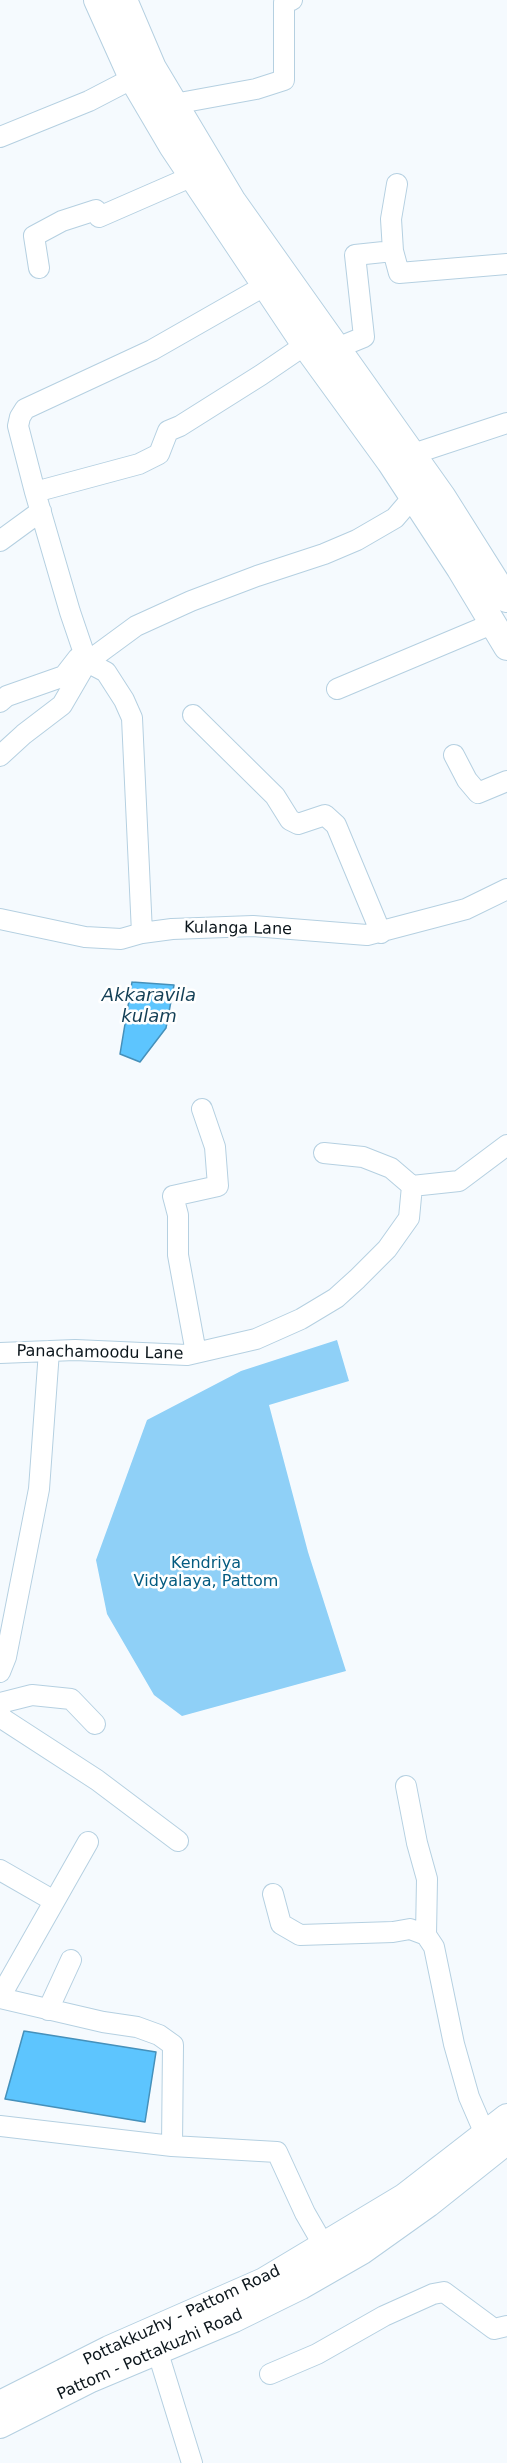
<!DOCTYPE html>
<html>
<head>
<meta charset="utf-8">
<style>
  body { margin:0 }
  canvas { display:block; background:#f5fafe }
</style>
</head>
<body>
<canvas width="507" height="2463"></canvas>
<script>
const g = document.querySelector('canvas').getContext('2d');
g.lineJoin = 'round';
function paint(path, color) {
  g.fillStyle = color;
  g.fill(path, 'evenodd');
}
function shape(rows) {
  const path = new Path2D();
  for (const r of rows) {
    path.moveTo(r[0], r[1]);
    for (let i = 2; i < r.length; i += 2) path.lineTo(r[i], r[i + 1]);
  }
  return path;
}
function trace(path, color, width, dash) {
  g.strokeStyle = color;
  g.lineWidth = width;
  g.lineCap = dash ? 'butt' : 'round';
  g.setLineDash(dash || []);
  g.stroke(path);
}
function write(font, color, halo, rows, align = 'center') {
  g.font = font + ' "DejaVu Sans",sans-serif';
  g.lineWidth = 5;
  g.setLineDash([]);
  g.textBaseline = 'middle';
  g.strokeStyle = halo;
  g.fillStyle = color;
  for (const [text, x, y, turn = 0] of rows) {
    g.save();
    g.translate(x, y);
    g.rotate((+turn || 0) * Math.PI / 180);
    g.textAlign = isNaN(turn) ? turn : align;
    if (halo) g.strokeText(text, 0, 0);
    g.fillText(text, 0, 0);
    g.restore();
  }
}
paint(shape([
  [337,1340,349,1381,269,1405,308,1552,346,1671,182,1716,154,1695,107,1614,96,1560,147,1420,241,1371]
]), '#8fd0f7');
const water = shape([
  [132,982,174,985,166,1028,140,1062,120,1054,132,982],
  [24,2031,156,2052,145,2122,5,2099,24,2031]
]);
paint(water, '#5dc5fe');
trace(water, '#4590ba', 1.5);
const minor = shape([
  [174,104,256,89,284,80,284,3,292,0],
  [0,137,89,101,143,73],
  [393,251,391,219,397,184],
  [39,268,34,236,62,221,96,210,99,217,193,176],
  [305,345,261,375,180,426,168,431,159,454,139,464,35,492,70,612,87,662,136,626,191,601,257,576,324,554,357,540,395,518,413,497],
  [337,348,364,337,355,255,393,251,399,273,507,264],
  [401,458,507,423],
  [35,492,18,426,20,417,25,409,152,350,266,285],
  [0,541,41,511],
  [337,689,494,623],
  [0,702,7,696,64,676,78,658],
  [193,715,275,796,290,820,298,824,325,815,336,825,381,933],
  [454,755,467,780,478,793,507,781],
  [0,756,24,734,62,705,87,662,106,672,124,700,132,718,142,933],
  [0,919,85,937,121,939,142,933,172,929,253,926,367,935,466,909,507,889],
  [324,1153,363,1157,391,1168,412,1186],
  [0,1353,75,1350,187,1355,256,1339,301,1319,336,1298,357,1279,387,1249,409,1218,412,1186,459,1181,507,1145],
  [196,1353,178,1255,178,1215,173,1196,218,1186,215,1147,202,1109],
  [0,1672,6,1657,39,1489,49,1351],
  [0,1703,32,1695,71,1699,95,1724],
  [0,1714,3,1719,97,1780,178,1841],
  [406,1786,417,1843,427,1879,426,1935],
  [0,1870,54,1901],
  [273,1894,281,1924,300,1935,393,1932,410,1929,426,1935,434,1947,454,2044,469,2097,485,2134],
  [0,1997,88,1842],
  [0,1998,103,2022,137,2027,159,2035,173,2045,172,2146,277,2152,305,2213,324,2246],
  [48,2010,71,1960],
  [0,2126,172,2146],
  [154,2340,192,2463],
  [270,2374,317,2354,384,2316,433,2294,444,2292,494,2329,507,2326]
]);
const major = shape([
  [97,0,132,78,172,146,305,345,390,462,460,569,507,647],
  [124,0,153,68,232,200,442,496,507,599],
  [0,2404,109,2349,264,2281,404,2197,507,2117],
  [0,2425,91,2379,234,2319,301,2286,362,2251,428,2204,507,2141]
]);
trace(minor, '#b5d0e1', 22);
trace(major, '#b5d0e1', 28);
trace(minor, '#fff', 20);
trace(major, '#fff', 26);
write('16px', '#0c161c', '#fff', [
  ["Kulanga Lane",238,929,1],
  ["Panachamoodu Lane",100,1353,1],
  ["Pottakkuzhy - Pattom Road",182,2316,-25],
  ["Pattom - Pottakuzhi Road",150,2355,-24]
]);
write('16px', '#045b80', '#fff', [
  ["Kendriya",206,1564],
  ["Vidyalaya, Pattom",206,1582]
]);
write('italic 18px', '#133f56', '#fff', [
  ["Akkaravila",149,996],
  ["kulam",149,1017]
]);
</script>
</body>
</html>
